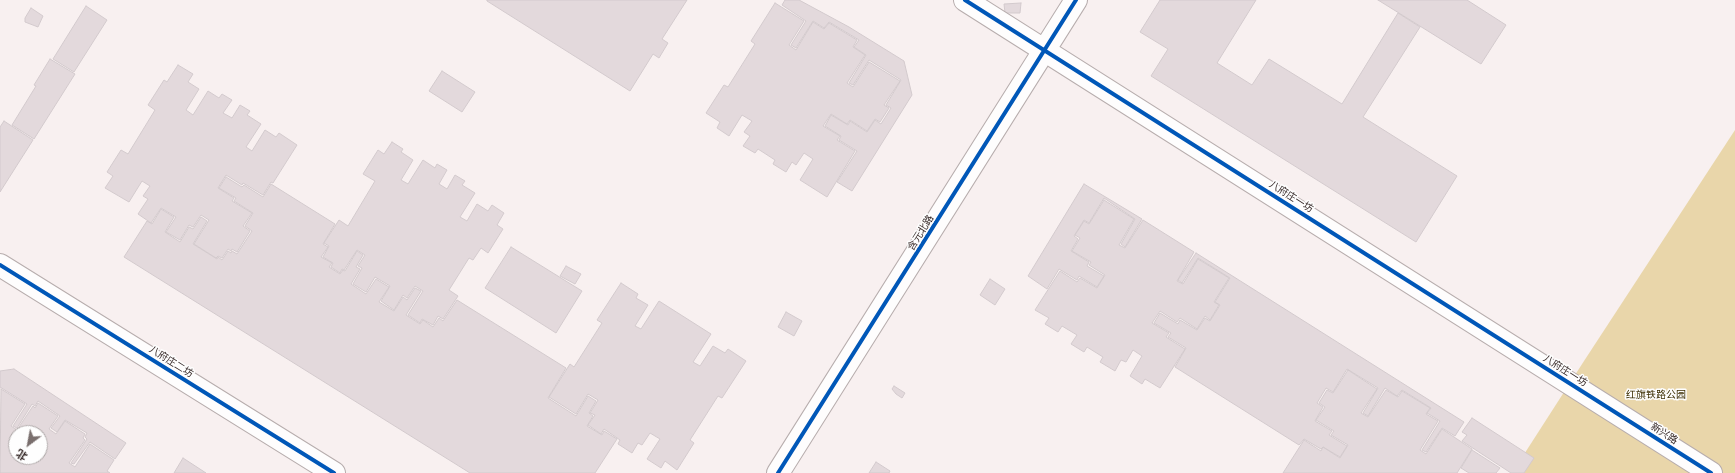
<!DOCTYPE html>
<html>
<head>
<meta charset="utf-8">
<style>
  body { margin:0 }
  #map { position:relative; width:1735px; height:473px; overflow:hidden; background:#f8f0f0; font-family:"Varela Round","Noto Sans SC",sans-serif }
  canvas { display:block }
  .north { position:absolute; left:8px; top:425px; width:40px; height:40px; box-sizing:border-box; background:#fefefe; border:1px solid #aea8a8; border-radius:50%; rotate:212deg; font-size:11px; font-weight:700; line-height:16px; text-align:center; color:#352827 }
  .north::after { content:''; display:block; margin:auto; width:14px; height:18px; background:#796e6d; clip-path:polygon(50% 0,100% 100%,50% 72%,0 100%) }
</style>
</head>
<body>
<div id="map">
<canvas width="1735" height="473"></canvas>
<div class="north">北</div>
</div>
<script>
const g = document.querySelector('canvas').getContext('2d');
g.lineJoin = 'round';
function paint(path, color) {
  g.fillStyle = color;
  g.fill(path, 'evenodd');
}
function shape(rows) {
  const path = new Path2D();
  for (const r of rows) {
    path.moveTo(r[0], r[1]);
    for (let i = 2; i < r.length; i += 2) path.lineTo(r[i], r[i + 1]);
  }
  return path;
}
function trace(path, color, width, dash) {
  g.strokeStyle = color;
  g.lineWidth = width;
  g.lineCap = dash ? 'butt' : 'round';
  g.setLineDash(dash || []);
  g.stroke(path);
}
function write(font, color, halo, rows, align = 'center') {
  g.font = font + ' "Varela Round","Noto Sans SC",sans-serif';
  g.lineWidth = 3;
  g.setLineDash([]);
  g.textBaseline = 'middle';
  g.strokeStyle = halo;
  g.fillStyle = color;
  for (const [text, x, y, turn = 0] of rows) {
    g.save();
    g.translate(x, y);
    g.rotate((+turn || 0) * Math.PI / 180);
    g.textAlign = isNaN(turn) ? turn : align;
    if (halo) g.strokeText(text, 0, 0);
    g.fillText(text, 0, 0);
    g.restore();
  }
}
paint(shape([
  [1735,130,1735,473,1512,473,1584,361]
]), '#e9d6aa');
const building = shape([
  [487,0,687,0,662,39,668,43,659,58,653,54,630,91,487,1,487,0],
  [785,0,799,0,849,27,904,61,912,95,852,191,837,182,857,151,839,140,841,136,825,126,831,115,848,125,850,121,867,132,875,120,881,124,891,108,886,105,901,80,869,60,853,85,849,83,866,55,854,47,859,40,829,22,824,28,813,21,796,48,791,45,806,21,782,5,785,0],
  [1160,0,1256,0,1217,63,1252,85,1269,59,1342,104,1398,13,1420,27,1363,117,1457,176,1416,242,1151,76,1168,49,1140,32,1160,0],
  [1378,0,1467,0,1506,25,1481,64,1378,0],
  [775,3,804,21,789,45,796,50,813,22,824,29,829,23,857,40,853,47,865,55,847,83,853,87,869,62,900,81,884,105,889,108,880,122,875,119,867,131,850,120,847,124,831,114,823,126,840,136,837,140,855,151,827,197,800,180,813,159,804,153,796,165,792,162,786,172,773,164,775,160,758,149,755,153,743,146,750,136,744,132,752,121,742,115,729,136,717,128,720,122,706,113,724,85,728,87,755,44,751,41,775,3],
  [1021,3,1020,13,1005,13,1004,4,1021,3],
  [86,6,107,20,74,72,53,59,86,6],
  [31,8,43,16,38,27,25,22,25,18,31,8],
  [50,59,75,74,34,139,12,125,36,86,34,85,50,59],
  [178,65,193,74,188,82,199,89,186,110,193,115,208,91,219,98,222,94,232,100,223,113,232,118,240,105,250,111,247,115,261,124,246,147,252,151,265,130,276,137,279,133,297,145,273,183,271,182,263,195,243,183,242,185,226,175,218,188,234,198,232,201,252,213,243,226,250,231,237,252,232,249,231,251,228,249,222,258,218,256,216,258,194,244,209,220,201,215,193,227,189,225,180,240,166,232,176,217,161,208,151,223,138,214,148,199,143,196,150,186,142,181,129,202,105,188,113,176,107,172,121,150,128,154,155,110,148,105,164,80,167,82,178,65],
  [442,71,475,92,462,112,429,91,442,71],
  [4,121,33,140,0,192,0,127,4,121],
  [392,142,403,149,401,152,413,160,401,180,408,184,423,160,435,168,437,164,447,170,439,184,447,189,455,175,465,181,462,185,475,193,460,217,467,221,477,204,488,211,492,205,504,213,497,225,503,229,488,253,481,248,473,260,469,258,449,290,458,296,443,319,438,316,433,325,422,319,420,323,408,315,423,291,415,286,407,298,403,295,394,310,381,301,390,286,375,277,366,292,353,284,362,268,358,266,365,255,357,250,344,270,342,269,340,273,331,267,333,263,323,257,329,246,324,243,339,220,348,226,375,181,363,174,378,150,384,154,392,142],
  [226,177,242,187,244,185,263,197,271,184,335,224,323,244,328,247,321,257,332,263,329,267,340,274,343,270,345,271,357,251,363,255,356,267,360,269,351,284,366,294,376,279,389,287,379,302,394,311,403,297,407,300,415,288,421,291,406,315,420,324,423,320,433,327,439,318,443,321,457,300,566,368,548,398,576,416,588,396,596,401,589,413,593,416,587,426,602,435,604,431,617,439,595,473,470,473,124,257,147,221,152,224,161,209,174,217,165,232,180,242,189,227,193,229,201,217,207,221,193,244,217,259,218,257,222,260,228,251,231,253,232,251,237,254,252,231,245,226,253,213,234,201,236,198,219,188,226,177],
  [1084,184,1142,219,1125,247,1121,244,1135,219,1104,198,1089,223,1084,220,1074,236,1078,239,1071,251,1089,262,1087,266,1104,276,1097,287,1079,276,1077,280,1059,269,1047,289,1028,276,1084,184],
  [1104,200,1134,219,1119,245,1125,248,1143,220,1194,252,1177,281,1183,284,1198,259,1229,278,1214,302,1219,305,1210,320,1205,316,1197,329,1180,318,1177,322,1160,311,1152,323,1169,333,1166,337,1185,349,1160,388,1145,379,1142,384,1130,376,1142,356,1133,350,1126,362,1121,360,1115,371,1100,362,1103,357,1087,347,1084,352,1071,344,1077,335,1062,326,1058,332,1045,324,1049,318,1035,310,1060,271,1077,282,1080,278,1097,288,1105,275,1089,265,1091,262,1072,251,1080,238,1075,235,1084,221,1089,224,1104,200],
  [511,247,582,291,556,333,485,288,511,247],
  [1196,253,1464,422,1455,436,1442,428,1426,452,1422,450,1440,421,1427,413,1431,408,1402,390,1397,396,1385,388,1368,416,1363,413,1378,388,1347,369,1333,392,1326,388,1317,403,1323,407,1315,421,1332,431,1329,435,1347,446,1340,457,1323,447,1321,449,1304,439,1299,445,1175,367,1186,348,1168,337,1171,333,1154,323,1160,313,1178,324,1180,320,1197,330,1205,318,1210,321,1220,305,1215,302,1230,278,1198,258,1182,283,1178,280,1196,253],
  [566,266,581,274,575,284,560,276,566,266],
  [990,279,1005,289,995,305,980,295,990,279],
  [621,283,638,294,636,298,648,305,635,326,641,329,659,301,711,334,693,362,700,366,713,346,725,353,728,349,746,361,722,398,718,396,690,440,694,443,677,470,665,461,661,468,647,459,660,439,650,433,642,445,638,443,632,453,618,444,620,440,604,429,601,434,588,425,595,415,590,413,598,400,588,394,576,414,549,397,570,364,574,367,602,323,597,320,621,283],
  [786,312,802,321,794,336,778,327,786,312],
  [14,369,126,443,115,459,90,442,74,464,71,463,87,439,85,437,87,433,65,420,57,432,51,428,60,416,38,401,35,406,32,404,17,428,13,426,27,404,0,387,0,371,14,369],
  [1348,370,1377,389,1361,413,1368,417,1386,390,1398,397,1402,391,1430,408,1426,414,1438,421,1420,450,1426,454,1442,429,1472,449,1457,473,1283,473,1304,440,1321,451,1323,447,1340,458,1348,445,1331,435,1334,431,1316,420,1325,407,1319,403,1327,390,1333,393,1348,370],
  [894,386,905,393,902,398,896,394,892,389,894,386],
  [1,389,25,404,11,426,17,430,33,406,35,408,38,403,58,416,49,429,56,434,65,421,85,434,83,438,85,440,69,463,75,467,90,444,114,460,107,471,110,473,0,473,1,389],
  [16,433,40,433,40,457,16,457,16,433],
  [1472,418,1534,458,1524,473,1511,473,1462,441,1467,435,1462,432,1472,418],
  [1472,450,1500,468,1496,473,1469,473,1461,468,1472,450],
  [183,458,206,473,174,473,183,458],
  [876,462,890,471,889,473,869,473,876,462]
]);
paint(building, '#e3d9dc');
trace(building, '#d3cacd', 1);
const tertiary = shape([
  [965,0,1711,473],
  [0,265,334,473],
  [778,473,1076,0]
]);
trace(tertiary, '#b7adad', 24);
trace(tertiary, '#fefdfd', 22);
trace(shape([
  [965,0,1711,473],
  [0,265,334,473],
  [778,473,1076,0]
]), '#0057b8', 4);
write('10px', '#352827', '#fefefe', [
  ["八府庄一坊",1291,197,32],
  ["含元北路",921,233,-58],
  ["八府庄二坊",171,362,32],
  ["八府庄一坊",1565,371,32],
  ["新兴路",1664,434,32]
]);
write('10px', '#3b2d01', '#fefefe', [
  ["红旗铁路公园",1656,395]
]);
</script>
</body>
</html>
